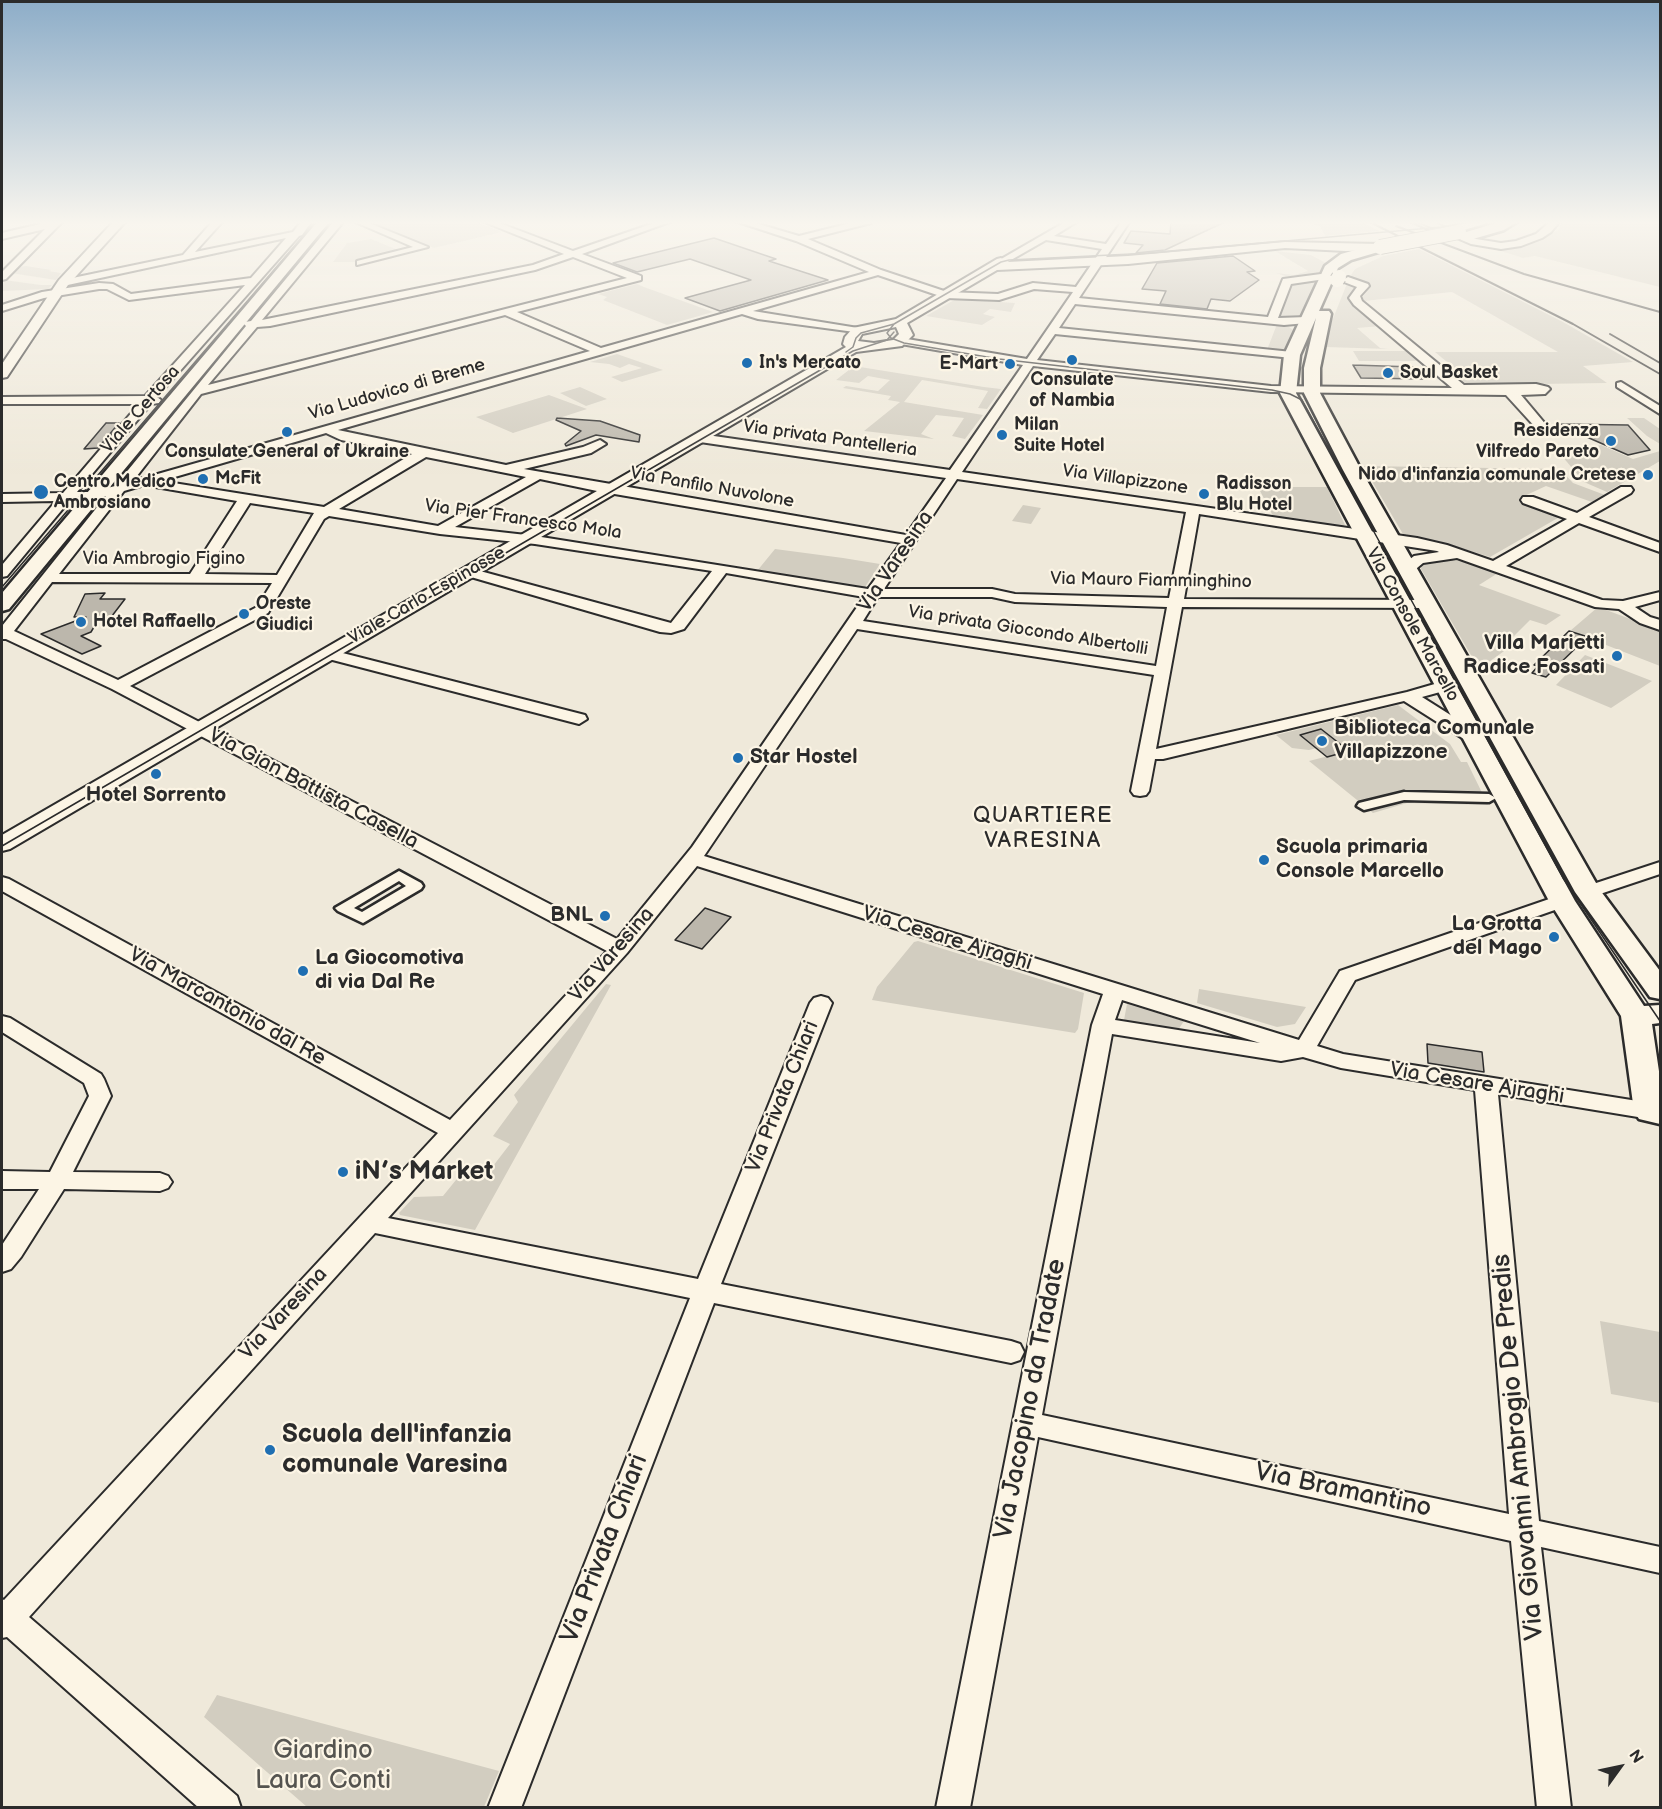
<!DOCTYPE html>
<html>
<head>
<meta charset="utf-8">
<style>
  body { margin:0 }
  #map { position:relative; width:1662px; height:1809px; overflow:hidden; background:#efe9da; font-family:"Balsamiq Sans",sans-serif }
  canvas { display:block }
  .frame { position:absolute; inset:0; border:3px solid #2b2b2b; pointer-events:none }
  .north { position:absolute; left:1590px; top:1737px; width:60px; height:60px; -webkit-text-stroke:4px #fcf5e5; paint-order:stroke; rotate:57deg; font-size:16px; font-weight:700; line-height:24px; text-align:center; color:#2b2b2b }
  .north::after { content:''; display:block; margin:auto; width:21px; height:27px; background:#2b2b2b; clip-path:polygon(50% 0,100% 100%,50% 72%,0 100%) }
</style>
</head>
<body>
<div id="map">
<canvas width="1662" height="1809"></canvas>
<div class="frame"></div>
<div class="north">N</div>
</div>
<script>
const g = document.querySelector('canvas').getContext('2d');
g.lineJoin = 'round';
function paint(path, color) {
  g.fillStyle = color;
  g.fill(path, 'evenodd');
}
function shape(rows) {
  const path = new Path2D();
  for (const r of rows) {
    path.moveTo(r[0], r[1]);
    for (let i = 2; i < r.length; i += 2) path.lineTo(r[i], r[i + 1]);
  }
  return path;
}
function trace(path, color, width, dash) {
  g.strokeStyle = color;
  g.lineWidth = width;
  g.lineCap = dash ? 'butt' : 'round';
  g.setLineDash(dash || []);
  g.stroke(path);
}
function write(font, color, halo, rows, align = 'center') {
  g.font = font + ' "Balsamiq Sans",sans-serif';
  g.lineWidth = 4.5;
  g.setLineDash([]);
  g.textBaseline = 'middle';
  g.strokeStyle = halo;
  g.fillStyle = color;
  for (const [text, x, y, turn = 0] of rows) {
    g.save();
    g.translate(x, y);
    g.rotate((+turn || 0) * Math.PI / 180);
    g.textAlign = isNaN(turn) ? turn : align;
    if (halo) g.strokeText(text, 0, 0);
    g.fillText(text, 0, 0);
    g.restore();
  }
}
paint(shape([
  [373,221,473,221,502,232,434,248,368,222],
  [1305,221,1358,221,1379,231,1325,236,1320,226],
  [1563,221,1660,221,1660,287,1535,256,1523,258,1494,249,1514,248,1535,242,1558,230],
  [371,239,403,252,359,262,333,262,347,243],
  [1419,249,1563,322,1633,362,1583,366,1607,383,1469,385,1465,383,1448,370,1447,362,1435,352,1558,352,1452,292,1364,301,1362,298,1371,285,1353,278,1351,275,1355,269,1383,256],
  [1275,251,1311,255,1326,263,1320,275,1285,276,1276,273,1294,275,1308,271],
  [26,266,52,270,49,271,61,273,56,280,11,273,18,267],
  [1319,278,1301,317,1278,318,1291,282],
  [4,280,41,285,52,285,48,289,2,291],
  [1348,281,1360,287,1351,295,1364,310,1359,311,1376,325,1382,326,1357,328,1380,348,1388,349,1326,347,1332,321],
  [637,284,644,287,713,312,667,325,603,300,607,297,598,294],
  [956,299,1015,303,1011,312,990,309,983,314,995,317,982,325,926,316],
  [1277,324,1289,327,1295,331,1286,351,1267,350],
  [1353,351,1409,351,1417,361,1359,361],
  [617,354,663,370,622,382,611,377,642,368,629,364,620,368,609,364,590,362],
  [854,366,984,387,1001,389,987,409,978,408,988,391,922,380,904,402,983,415,965,439,952,436,964,418,936,415,921,434,934,439,864,431,900,402,888,400,891,396,843,388,846,386,878,391,890,380,868,376,859,383,836,380],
  [580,387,607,399,586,406,560,393],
  [549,395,587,409,513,433,476,417],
  [1627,418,1644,418,1660,429,1660,444,1647,436],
  [1601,445,1633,459,1660,451,1660,461,1607,492,1584,482,1561,455],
  [1363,466,1560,469,1573,483,1605,495,1592,502,1546,486,1520,498,1521,500,1563,515,1490,557,1441,542,1403,534],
  [1258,487,1327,487,1345,525,1342,526,1273,516],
  [1023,505,1041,508,1031,524,1012,521],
  [775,549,843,558,880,564,865,587,757,571],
  [1446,559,1470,563,1498,573,1479,585,1561,615,1546,625,1530,620,1509,641,1514,644,1479,669,1421,569,1421,566,1429,561],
  [1598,607,1660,630,1660,666,1570,631],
  [1585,655,1652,681,1611,708,1556,685],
  [1398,705,1450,744,1461,762,1467,762,1488,805,1407,803,1373,813,1309,761,1348,751,1321,730,1301,735,1317,748,1309,750,1292,748,1276,735],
  [918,941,1084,993,1078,1029,1075,1033,872,1000,877,987,914,942],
  [606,984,611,985,475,1230,400,1215,399,1213,414,1197,443,1196,460,1175,490,1170,510,1144,493,1136,518,1102,514,1095],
  [1199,989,1306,1007,1295,1024,1277,1027,1197,1003],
  [1127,1004,1184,1021,1178,1030,1124,1020],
  [1600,1321,1660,1332,1660,1403,1611,1394],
  [217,1695,499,1771,484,1807,307,1807,204,1717]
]), '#d2cdc0');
const building = shape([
  [1171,221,1227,221,1165,250,1136,253,1143,245,1124,243,1131,231,1170,234,1171,221],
  [714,238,776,259,769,261,828,280,720,311,685,298,751,280,690,259,637,272,613,263,714,238],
  [1233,256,1255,271,1247,272,1259,280,1230,301,1211,299,1207,309,1160,304,1166,291,1142,289,1157,263,1233,256],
  [1353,365,1414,367,1423,379,1361,378,1353,365],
  [557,418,600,421,640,435,639,442,596,435,566,446,565,444,581,431,556,420,557,418],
  [106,423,119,423,98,448,84,449,106,423],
  [1557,424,1628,425,1650,450,1628,455,1557,424],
  [105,593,100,599,125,599,105,625,104,617,100,617,91,632,81,636,101,646,82,654,41,634,86,617,74,617,85,594,105,593],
  [1569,631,1585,636,1584,638,1586,638,1546,677,1532,673,1538,666,1534,665,1569,631],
  [1321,729,1349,751,1327,757,1300,735,1321,729],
  [705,908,731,917,702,949,675,940,705,908],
  [1427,1044,1482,1052,1484,1072,1428,1063,1427,1044]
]);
paint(building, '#bcb7ac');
trace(building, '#2b2b2b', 1.5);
const pedestrian = shape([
  [1404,792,1489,794,1496,798,1489,802,1404,800,1364,810,1357,806,1359,803,1404,792],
  [399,871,421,883,423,886,421,889,363,923,338,911,335,908,399,871],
  [399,881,406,886,362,912,354,908,399,881]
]);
const minor = shape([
  [53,221,63,221,6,279,2,280,2,272,45,229,2,239,2,233,53,221],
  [213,221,223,221,195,252,293,232,302,221,312,221,302,235,299,236,157,397,161,400,159,403,151,404,77,492,92,492,115,486,246,326,244,324,245,322,251,321,334,221,344,221,262,320,533,265,564,254,482,221,494,221,573,251,660,221,672,221,582,254,641,276,641,280,517,312,601,348,869,272,796,241,735,221,748,221,799,236,859,221,872,221,871,223,808,239,881,270,947,292,998,294,1033,283,1076,287,1102,249,1046,240,1004,264,996,262,1067,221,1078,221,1054,236,1106,244,1122,221,1130,221,1079,298,1268,317,1283,279,1321,274,1326,277,1325,279,1291,284,1278,318,1307,317,1312,320,1307,323,1284,325,1075,304,1059,328,1292,352,1298,355,1292,358,1055,334,1037,360,1271,386,1452,388,1354,305,1349,298,1357,287,1344,282,1343,280,1348,277,1368,284,1369,286,1360,296,1362,301,1464,385,1536,384,1548,387,1550,389,1545,394,1521,395,1547,426,1541,430,1537,429,1506,395,1271,392,1033,366,962,472,1417,538,1447,545,1493,561,1567,519,1523,503,1521,500,1523,497,1533,497,1577,513,1621,487,1631,487,1633,490,1631,493,1589,517,1660,543,1660,552,1579,523,1506,566,1602,600,1623,601,1660,592,1660,600,1635,607,1650,617,1660,620,1660,630,1640,623,1619,609,1595,607,1457,558,1423,563,1417,568,1414,575,1409,576,1402,572,1405,563,1414,556,1439,552,1437,551,1199,514,1184,599,1427,600,1434,604,1427,608,1182,607,1156,749,1407,692,1445,681,1453,686,1451,689,1422,697,1479,733,1481,737,1479,741,1467,741,1404,701,1163,759,1155,759,1149,791,1146,795,1140,796,1134,795,1131,791,1154,675,857,629,704,856,1299,1040,1340,971,1555,897,1569,897,1572,901,1569,905,1355,980,1317,1046,1343,1054,1650,1103,1658,1105,1660,1110,1658,1117,1650,1119,1498,1094,1539,1521,1660,1547,1660,1573,1541,1547,1571,1808,1537,1808,1511,1541,1038,1437,970,1808,936,1808,1092,1025,1103,994,697,866,627,953,388,1218,698,1279,810,1003,814,998,821,996,828,998,832,1003,721,1284,1011,1341,1020,1344,1024,1352,1020,1360,1011,1363,714,1303,521,1808,488,1808,690,1298,375,1233,29,1617,237,1796,241,1808,199,1808,7,1637,2,1638,2,1599,4,1600,438,1133,2,891,2,877,9,879,450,1120,607,951,112,689,6,639,2,639,2,626,106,496,93,500,70,500,7,576,2,577,2,565,56,501,2,502,2,494,63,493,139,404,2,404,2,397,145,396,245,285,129,300,107,289,99,289,44,298,2,311,2,305,42,292,99,283,113,284,131,294,251,278,286,238,63,286,58,283,63,280,183,255,213,221],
  [573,257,627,278,208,385,257,327,270,326,535,270,573,257],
  [878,275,946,298,999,300,1034,289,1073,292,1027,359,901,338,896,341,901,344,1023,365,950,470,700,434,694,438,700,442,946,478,906,535,524,469,591,453,606,444,600,440,583,447,506,465,338,430,742,314,758,319,862,333,863,331,858,328,753,311,878,275],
  [505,315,590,351,133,481,201,394,505,315],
  [326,433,341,440,412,454,324,507,161,481,326,433],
  [426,457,526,477,438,526,339,509,426,457],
  [540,479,597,491,901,543,868,589,535,536,455,527,540,479],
  [957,479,1186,512,1169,598,1015,594,992,589,884,589,957,479],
  [144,485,237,501,190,574,59,574,124,491,144,485],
  [250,503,314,513,277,575,205,574,250,503],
  [329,516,440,534,535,544,712,571,671,623,469,568,462,572,464,575,660,632,671,633,684,629,726,573,864,597,692,847,617,939,130,686,268,613,324,519,329,516],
  [52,582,272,583,257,607,118,680,14,631,52,582],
  [878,597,992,597,1015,602,1167,607,1156,666,863,621,878,597],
  [1122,1000,1260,1043,1115,1020,1122,1000],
  [1112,1034,1281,1061,1303,1057,1341,1068,1475,1090,1509,1514,1042,1415,1112,1034],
  [353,221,364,221,428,247,357,265,357,261,413,247,353,221],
  [1417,221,1429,221,1476,239,1501,243,1516,241,1536,234,1551,221,1560,221,1551,232,1542,238,1521,246,1501,249,1471,244,1417,221],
  [1621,382,1660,406,1660,414,1617,387,1617,383,1621,382],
  [327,649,585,715,587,719,579,724,321,657,319,654,327,649],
  [1660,862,1660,874,1588,898,1581,896,1578,892,1581,888,1660,862],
  [2,1016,10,1018,101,1074,104,1079,111,1096,73,1172,160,1173,168,1176,172,1182,168,1188,160,1191,64,1189,21,1257,11,1269,2,1272,2,1245,39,1189,2,1189,2,1171,50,1172,89,1096,84,1083,2,1032,2,1016]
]);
const tertiary = shape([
  [114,221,126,221,68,285,7,377,2,378,2,364,59,280,114,221],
  [1285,242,1380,244,1386,247,1380,250,1346,251,1285,248,1128,264,997,270,907,323,913,335,902,346,856,352,10,849,2,851,2,835,846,347,843,344,845,337,853,328,896,319,997,259,1001,258,1007,262,1128,256,1285,242],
  [896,327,899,334,893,340,874,343,858,341,862,334,896,327]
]);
const secondary = shape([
  [318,221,330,221,9,609,2,611,2,593,318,221],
  [1503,221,1518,221,1504,230,1473,239,1468,240,1462,236,1463,233,1503,221],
  [1380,243,1387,247,1385,250,1351,260,1338,268,1319,311,1329,311,1331,314,1320,368,1320,393,1361,470,1600,890,1660,971,1660,999,1650,997,1575,892,1343,470,1304,393,1304,368,1316,318,1300,355,1296,393,1575,901,1644,1006,1660,1005,1660,1023,1652,1024,1660,1078,1660,1124,1639,1119,1634,1111,1621,1016,1549,901,1280,393,1284,355,1325,266,1341,254,1380,243]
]);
trace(pedestrian, '#2b2b2b', 5);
trace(minor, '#2b2b2b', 4);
trace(tertiary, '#2b2b2b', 4);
trace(secondary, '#2b2b2b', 5);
paint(pedestrian, '#fcf5e5');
paint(minor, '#fcf5e5');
paint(tertiary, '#fcf5e5');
paint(secondary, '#fcf5e5');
trace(shape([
  [1475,221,1441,227,1151,253,1009,260,1001,262,894,324,887,333,891,338,904,343,999,359,1272,390,1290,394,1302,400,1563,878,1660,1021],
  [846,352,853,347,856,338,861,333,894,324],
  [2,587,316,221],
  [2,846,853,351,887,340,894,332]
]), '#2b2b2b', 1.5);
trace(shape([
  [1368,221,1573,324,1660,374],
  [1408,221,1430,231],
  [1396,226,1524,274,1660,312],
  [1610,334,1660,363]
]), '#2b2b2b', 2);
const secondaryBridge = shape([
  [1380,247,1459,232],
  [1337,280,1339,277]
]);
trace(secondaryBridge, '#2b2b2b', 16, []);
trace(secondaryBridge, '#fcf5e5', 14);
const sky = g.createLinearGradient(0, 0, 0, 474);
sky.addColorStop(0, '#8dadc8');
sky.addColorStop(0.47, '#f8f5ee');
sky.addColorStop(1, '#f8f5ee00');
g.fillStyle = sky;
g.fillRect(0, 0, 1662, 474);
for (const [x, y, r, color] of [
  [1072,360,6,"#1f6fb2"],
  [747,363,6,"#1f6fb2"],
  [1010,364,6,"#1f6fb2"],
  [1388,373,6,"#1f6fb2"],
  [287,432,6,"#1f6fb2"],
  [1002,435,6,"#1f6fb2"],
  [1611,441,6,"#1f6fb2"],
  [1648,475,6,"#1f6fb2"],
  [203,479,6,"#1f6fb2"],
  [41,492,8,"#1f6fb2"],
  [1204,494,6,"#1f6fb2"],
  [244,614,6,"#1f6fb2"],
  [81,622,6,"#1f6fb2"],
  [1617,656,6,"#1f6fb2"],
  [1322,741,6,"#1f6fb2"],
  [738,758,6,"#1f6fb2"],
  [156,774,6,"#1f6fb2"],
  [1264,860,6,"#1f6fb2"],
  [605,916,6,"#1f6fb2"],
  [1554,937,6,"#1f6fb2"],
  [303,971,6,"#1f6fb2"],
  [343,1172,6,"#1f6fb2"],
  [270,1450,6,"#1f6fb2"]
]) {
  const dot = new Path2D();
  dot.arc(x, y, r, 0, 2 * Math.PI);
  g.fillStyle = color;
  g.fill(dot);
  trace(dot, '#fcf5e5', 2);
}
write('bold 18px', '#2b2b2b', '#fcf5e5', [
  ["In's Mercato",759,363],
  ["E-Mart",998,364,"right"],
  ["Soul Basket",1400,373],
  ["Consulate",1072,380,"center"],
  ["of Nambia",1072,401,"center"],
  ["Milan",1014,425],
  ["Suite Hotel",1014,446],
  ["Residenza",1599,431,"right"],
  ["Vilfredo Pareto",1599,452,"right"],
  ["Consulate General of Ukraine",287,452,"center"],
  ["Nido d'infanzia comunale Cretese",1636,475,"right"],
  ["McFit",215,479],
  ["Centro Medico",54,482],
  ["Ambrosiano",54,503],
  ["Radisson",1216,484],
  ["Blu Hotel",1216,505],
  ["Oreste",256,604],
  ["Giudici",256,625],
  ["Hotel Raffaello",93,622]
], 'left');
write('18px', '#2b2b2b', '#fcf5e5', [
  ["Via Ludovico di Breme",397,390,-16],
  ["Viale Certosa",141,410,-49],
  ["Via privata Pantelleria",830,439,8],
  ["Via Villapizzone",1125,480,8],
  ["Via Panfilo Nuvolone",712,488,10],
  ["Via Pier Francesco Mola",523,520,8],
  ["Via Ambrogio Figino",164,559],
  ["Via Mauro Fiamminghino",1151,581,1],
  ["Viale Carlo Espinasse",427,596,-30],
  ["Via Console Marcello",1412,625,61],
  ["Via privata Giocondo Albertolli",1028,631,9]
]);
write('21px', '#2b2b2b', '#fcf5e5', [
  ["Via Varesina",896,562,-56],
  ["Via Gian Battista Casella",313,789,28],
  ["Via Cesare Ajraghi",947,939,17],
  ["Via Varesina",612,955,-49],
  ["Via Marcantonio dal Re",227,1007,29],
  ["Via Cesare Ajraghi",1477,1084,9],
  ["Via Privata Chiari",783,1097,-68],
  ["Via Varesina",284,1314,-47]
]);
write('bold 21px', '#2b2b2b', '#fcf5e5', [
  ["Villa Marietti",1605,644,"right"],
  ["Radice Fossati",1605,668,"right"],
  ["Biblioteca Comunale",1334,729],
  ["Villapizzone",1334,753],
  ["Star Hostel",750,758],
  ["Hotel Sorrento",156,796,"center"],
  ["Scuola primaria",1276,848],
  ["Console Marcello",1276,872],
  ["BNL",593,916,"right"],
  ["La Grotta",1542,925,"right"],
  ["del Mago",1542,949,"right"],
  ["La Giocomotiva",315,959],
  ["di via Dal Re",315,983]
], 'left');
g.letterSpacing = '1.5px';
write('22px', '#2b2b2b', '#fcf5e5', [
  ["QUARTIERE",1043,816],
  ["VARESINA",1043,841]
]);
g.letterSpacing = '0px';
write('bold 26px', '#2b2b2b', '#fcf5e5', [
  ["iN’s Market",355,1172],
  ["Scuola dell'infanzia",282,1435],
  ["comunale Varesina",282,1465]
], 'left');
write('26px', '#2b2b2b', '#fcf5e5', [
  ["Via Jacopino da Tradate",1031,1399,-79],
  ["Via Giovanni Ambrogio De Predis",1519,1447,-95],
  ["Via Bramantino",1343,1491,12],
  ["Via Privata Chiari",605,1549,-69]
]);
write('26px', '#555450', '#fcf5e5', [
  ["Giardino",323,1751],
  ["Laura Conti",323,1781]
]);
</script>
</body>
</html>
